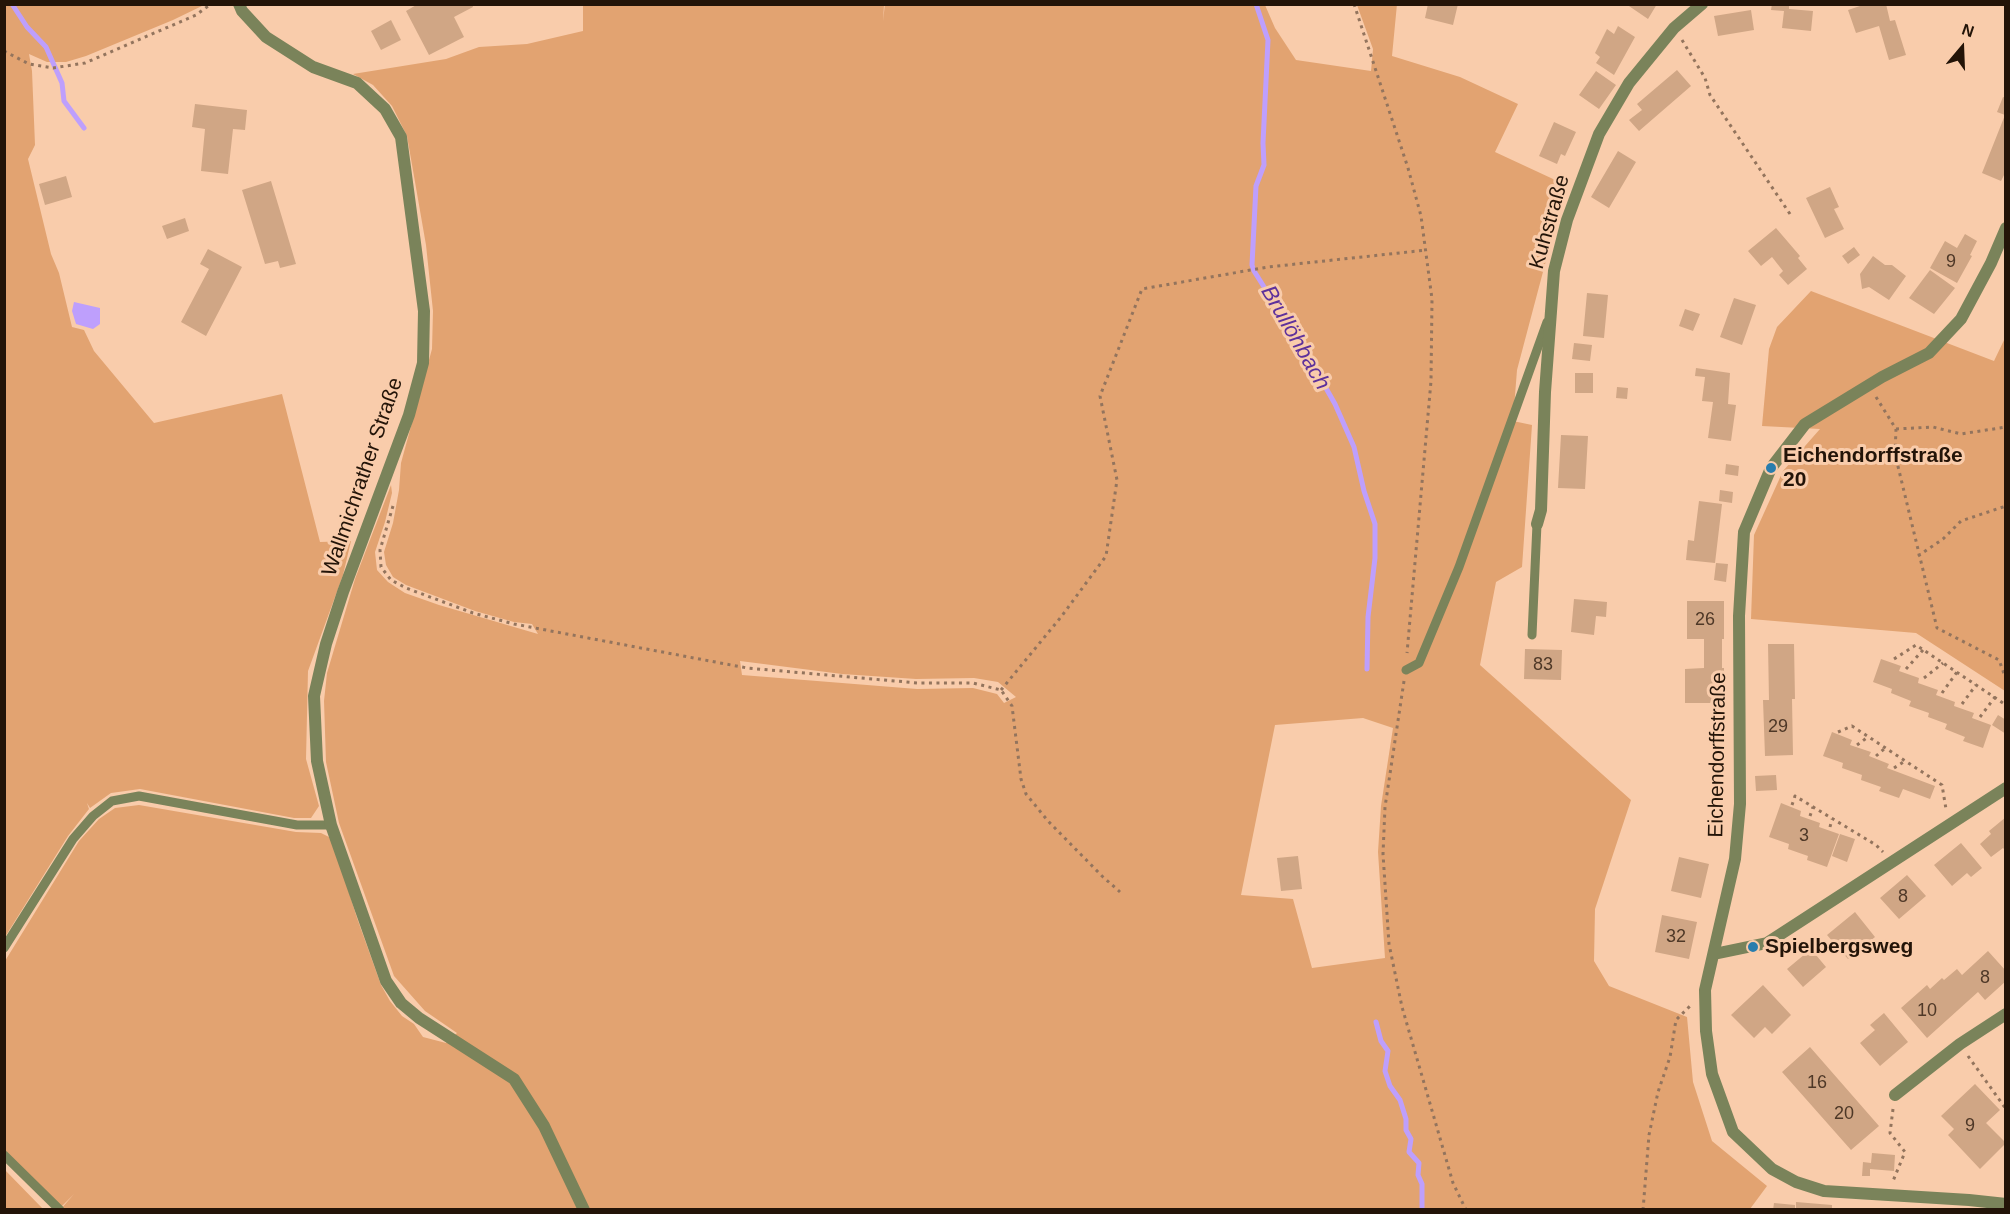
<!DOCTYPE html>
<html>
<head>
<meta charset="utf-8">
<style>
  body { margin:0 }
  #map { position:relative; width:2010px; height:1214px; overflow:hidden; background:#f9ccab; font-family:Arial,sans-serif }
  canvas { display:block }
  .frame { position:absolute; inset:0; border:6px solid #231408; pointer-events:none }
  .north { position:absolute; left:1932px; top:18px; width:60px; height:60px; -webkit-text-stroke:4px #f9ccab; paint-order:stroke; rotate:19deg; font-size:16px; font-weight:700; line-height:24px; text-align:center; color:#231408 }
  .north::after { content:''; display:block; margin:auto; width:21px; height:27px; background:#231408; clip-path:polygon(50% 0,100% 100%,50% 72%,0 100%) }
</style>
</head>
<body>
<div id="map">
<canvas width="2010" height="1214"></canvas>
<div class="frame"></div>
<div class="north">N</div>
</div>
<script>
const g = document.querySelector('canvas').getContext('2d');
g.lineJoin = 'round';
function paint(path, color) {
  g.fillStyle = color;
  g.fill(path, 'evenodd');
}
function shape(rows) {
  const path = new Path2D();
  for (const r of rows) {
    path.moveTo(r[0], r[1]);
    for (let i = 2; i < r.length; i += 2) path.lineTo(r[i], r[i + 1]);
  }
  return path;
}
function trace(path, color, width, dash) {
  g.strokeStyle = color;
  g.lineWidth = width;
  g.lineCap = dash ? 'butt' : 'round';
  g.setLineDash(dash || []);
  g.stroke(path);
}
function write(font, color, halo, rows, align = 'center') {
  g.font = font + ' Arial,sans-serif';
  g.lineWidth = 6;
  g.setLineDash([]);
  g.textBaseline = 'middle';
  g.strokeStyle = halo;
  g.fillStyle = color;
  for (const [text, x, y, turn = 0] of rows) {
    g.save();
    g.translate(x, y);
    g.rotate((+turn || 0) * Math.PI / 180);
    g.textAlign = isNaN(turn) ? turn : align;
    if (halo) g.strokeText(text, 0, 0);
    g.fillText(text, 0, 0);
    g.restore();
  }
}
paint(shape([
  [5,4,204,5,173,20,86,56,66,62,47,62,29,54,32,71,35,145,28,159,51,254,59,273,72,327,84,330,94,351,154,423,282,394,320,542,351,541,343,575,308,671,306,759,319,806,311,818,294,818,140,789,111,793,90,808,87,803,89,809,68,836,5,937],
  [583,4,884,5,883,21,885,4,1265,5,1275,28,1296,60,1371,71,1373,49,1357,5,1397,4,1392,56,1460,77,1518,104,1495,152,1566,185,1517,370,1513,421,1532,425,1522,567,1496,582,1480,665,1631,800,1595,909,1594,961,1609,986,1687,1017,1693,1082,1712,1141,1767,1186,1750,1209,60,1210,74,1194,61,1207,5,1151,5,961,79,841,99,819,115,808,139,805,296,832,321,833,329,837,334,845,357,918,381,985,390,1001,402,1016,414,1024,423,1037,446,1043,457,1033,425,1011,394,976,339,823,326,762,324,701,327,673,355,579,391,485,392,493,385,522,375,552,377,570,388,582,405,593,439,605,538,634,532,624,514,622,475,611,406,585,393,577,386,565,384,552,393,523,399,490,401,463,432,349,433,311,426,245,407,136,392,106,373,85,353,74,446,59,479,47,527,44,583,31],
  [740,661,842,674,916,679,974,678,998,682,1016,697,1004,703,997,694,973,688,917,689,742,675],
  [1363,718,1393,728,1381,806,1378,852,1385,958,1312,968,1293,899,1241,895,1275,725],
  [1811,291,1994,361,2005,338,2005,691,1916,633,1751,619,1754,535,1783,471,1820,429,1762,426,1769,349,1777,327],
  [4,1170,5,1170,43,1209,5,1209]
]), '#e2a371');
paint(shape([
  [74,302,100,308,100,324,93,329,76,324,72,311]
]), '#be9ffc');
trace(shape([
  [12,4,27,27,46,47,62,83,64,101,84,128],
  [1256,4,1268,40,1263,143,1264,165,1256,186,1252,265,1254,271,1310,360,1335,404,1354,447,1364,491,1375,524,1375,558,1368,617,1367,669],
  [1376,1022,1381,1041,1388,1051,1385,1071,1390,1086,1400,1100,1406,1119,1406,1130,1411,1139,1409,1152,1419,1163,1418,1175,1422,1184,1422,1210]
]), '#be9ffc', 5);
paint(shape([
  [418,4,472,4,473,7,454,17,464,37,429,55,406,11],
  [1428,4,1458,4,1453,25,1425,18],
  [1626,4,1657,4,1648,19],
  [1772,4,1789,4,1789,9,1813,11,1811,31,1782,28,1784,11,1771,10],
  [1866,4,1886,4,1890,21,1895,20,1906,55,1889,60,1879,26,1856,33,1848,10],
  [1751,10,1754,30,1718,36,1714,16],
  [391,20,401,40,381,50,371,31],
  [1618,26,1635,37,1614,75,1596,63,1600,57,1595,53,1607,29,1614,34],
  [1677,70,1691,86,1639,131,1629,120,1642,110,1637,104],
  [1596,71,1616,85,1599,109,1579,95],
  [2003,97,2006,98,2006,171,2001,181,1982,173,2005,115,1997,112],
  [195,104,247,110,245,130,233,129,228,174,201,171,205,129,192,127],
  [1554,122,1576,132,1565,156,1561,154,1557,164,1539,156],
  [1618,151,1636,162,1609,208,1591,197],
  [66,176,72,197,45,205,39,184],
  [271,181,296,264,280,268,278,261,265,264,242,190],
  [1830,187,1839,207,1834,209,1844,229,1825,238,1806,198],
  [185,218,189,231,167,239,162,226],
  [1776,228,1800,256,1798,258,1807,269,1788,285,1779,275,1783,271,1772,257,1761,266,1748,251],
  [1965,234,1977,241,1970,255,1972,256,1957,283,1930,268,1945,241,1957,248],
  [1854,247,1860,255,1848,264,1842,256],
  [208,249,242,267,206,336,181,322,209,269,200,264],
  [1873,256,1885,265,1892,265,1906,276,1889,300,1869,287,1862,289,1860,274],
  [1930,270,1955,288,1934,314,1909,298],
  [1587,293,1608,295,1604,338,1583,336],
  [1734,298,1756,305,1742,345,1720,337],
  [1685,309,1700,314,1693,331,1679,326],
  [1574,343,1592,345,1590,361,1572,359],
  [1696,368,1730,373,1728,404,1736,405,1731,441,1708,438,1713,402,1702,401,1705,377,1695,376],
  [1575,373,1593,373,1593,393,1575,393],
  [1617,387,1628,388,1627,399,1616,398],
  [1561,435,1588,436,1585,489,1558,488],
  [1726,464,1739,466,1738,476,1725,474],
  [1720,490,1733,492,1732,503,1719,501],
  [1699,501,1722,504,1715,563,1686,560,1688,540,1694,541],
  [1716,563,1728,564,1726,582,1714,580],
  [1574,599,1607,602,1606,617,1596,616,1594,635,1571,632],
  [1687,601,1724,601,1724,639,1722,639,1722,668,1724,668,1724,703,1685,703,1685,669,1704,668,1704,639,1687,639],
  [1768,644,1794,644,1795,699,1792,699,1793,755,1765,756,1763,700,1769,700],
  [1525,649,1562,650,1561,680,1524,679],
  [1881,659,1901,666,1899,671,1919,678,1918,683,1938,690,1936,695,1955,702,1954,706,1974,713,1972,718,1991,725,1983,748,1963,741,1965,737,1945,729,1947,724,1928,717,1929,713,1909,706,1911,701,1891,693,1892,689,1873,682],
  [1998,715,2006,720,2006,734,1992,725],
  [1832,732,1852,740,1850,745,1871,752,1869,756,1889,764,1887,768,1935,786,1930,799,1903,789,1899,798,1879,791,1881,787,1861,780,1862,775,1842,768,1843,763,1823,756],
  [1776,775,1777,790,1756,791,1755,776],
  [1781,803,1801,811,1800,816,1820,823,1819,827,1839,834,1827,867,1807,860,1808,856,1788,849,1789,844,1769,837],
  [2006,817,2006,851,2003,848,1991,857,1980,844,1991,834,1989,831],
  [1840,834,1855,839,1847,862,1832,856],
  [1961,843,1982,868,1971,877,1967,873,1952,886,1934,865],
  [1298,856,1302,889,1281,891,1277,858],
  [1679,857,1709,864,1701,898,1671,891],
  [1907,875,1926,896,1899,919,1880,898],
  [1855,912,1875,937,1848,959,1827,935],
  [1662,915,1697,922,1689,959,1655,952],
  [1811,949,1826,967,1803,987,1787,969],
  [1988,951,2006,971,2006,981,1985,1000,1978,992,1927,1038,1901,1008,1927,985,1930,989,1942,978,1944,980,1957,969,1962,975],
  [1763,985,1791,1015,1772,1034,1765,1027,1754,1038,1731,1015],
  [1884,1013,1908,1042,1880,1066,1860,1043,1875,1030,1870,1025],
  [1810,1047,1879,1126,1851,1150,1782,1072],
  [1975,1084,2000,1110,1986,1123,2006,1143,1980,1169,1948,1135,1954,1129,1941,1116],
  [1872,1153,1895,1155,1894,1171,1870,1169,1870,1176,1862,1176,1863,1162,1871,1163],
  [1796,1202,1832,1205,1832,1210,1796,1210],
  [1774,1203,1795,1205,1795,1210,1773,1210]
]), '#d0a685');
trace(shape([
  [1354,4,1408,168,1421,216,1432,299,1431,381,1407,653],
  [1682,40,1705,78,1710,95,1790,214],
  [4,51,29,64,53,68,85,63,196,15,211,4],
  [1876,397,1896,429,1895,454,1937,628,1999,660,2006,679],
  [1896,429,1933,427,1961,434,2006,427],
  [393,506,380,550,381,567,391,580,406,588,473,613,514,624,747,668,918,683,973,683,1001,690,1012,706,1021,779,1026,794,1048,821,1102,876,1120,892],
  [1918,556,1943,539,1961,521,2006,506],
  [1894,659,1916,645,2006,705],
  [1906,669,1923,650],
  [1924,678,1943,663],
  [1404,681,1385,807,1383,854,1389,944,1402,1007,1453,1183,1466,1210],
  [1001,690,1061,617,1106,556,1117,480,1100,396,1142,289,1268,267,1427,250],
  [1942,693,1957,672],
  [1962,704,1976,685],
  [1980,717,1995,697],
  [1838,732,1852,726,1942,785,1946,809],
  [1857,745,1868,737],
  [1876,756,1885,748],
  [1894,768,1905,761],
  [1792,805,1795,796,1876,845,1883,852],
  [1810,816,1813,807],
  [1830,827,1832,819],
  [1968,1056,2006,1109],
  [1893,1109,1890,1133,1905,1152,1893,1181],
  [1643,1210,1649,1135,1658,1092,1670,1057,1676,1020,1691,1005]
]), '#93745d', 3, [3, 4.5]);
trace(shape([
  [1532,635,1537,524],
  [1406,670,1419,663,1459,567,1547,322],
  [4,948,73,839,93,816,112,801,139,796,297,825,331,825],
  [4,1155,60,1210]
]), '#7a835a', 9);
trace(shape([
  [239,4,242,11,266,37,313,67,357,83,385,109,401,137,424,311,423,363,409,415,343,592,326,644,314,696,317,761,331,825,386,981,401,1003,419,1018,514,1079,544,1126,584,1210],
  [2006,228,1991,263,1961,319,1929,353,1882,377,1805,424,1771,468,1744,532,1739,616,1740,804,1735,859,1705,990,1706,1031,1712,1074,1733,1132,1772,1169,1796,1182,1824,1191,1969,1200,2006,1204],
  [1537,524,1541,510,1545,392,1554,271,1567,220,1599,134,1629,83,1674,28,1702,4],
  [1714,954,1767,943,2006,788],
  [1895,1095,1960,1044,2006,1014]
]), '#7a835a', 12);
for (const [x, y, r, color] of [
  [1771,468,6,"#297dad"],
  [1753,947,6,"#297dad"]
]) {
  const dot = new Path2D();
  dot.arc(x, y, r, 0, 2 * Math.PI);
  g.fillStyle = color;
  g.fill(dot);
  trace(dot, '#f9ccab', 2);
}
write('18px', '#4e3827', null, [
  ["9",1951,262],
  ["26",1705,620],
  ["83",1543,665],
  ["29",1778,727],
  ["3",1804,836],
  ["8",1903,897],
  ["32",1676,937],
  ["8",1985,978],
  ["10",1927,1011],
  ["16",1817,1083],
  ["20",1844,1114],
  ["9",1970,1126]
]);
write('21px', '#231408', '#f9ccab', [
  ["Kuhstraße",1550,222,-74],
  ["Wallmichrather Straße",363,477,-71],
  ["Eichendorffstraße",1718,755,-89]
]);
write('bold 21px', '#231408', '#f9ccab', [
  ["Eichendorffstraße",1783,456],
  ["20",1783,480],
  ["Spielbergsweg",1765,947]
], 'left');
write('italic 22px', '#5e319b', '#f9ccab', [
  ["Brullöhbach",1295,338,60]
]);
</script>
</body>
</html>
